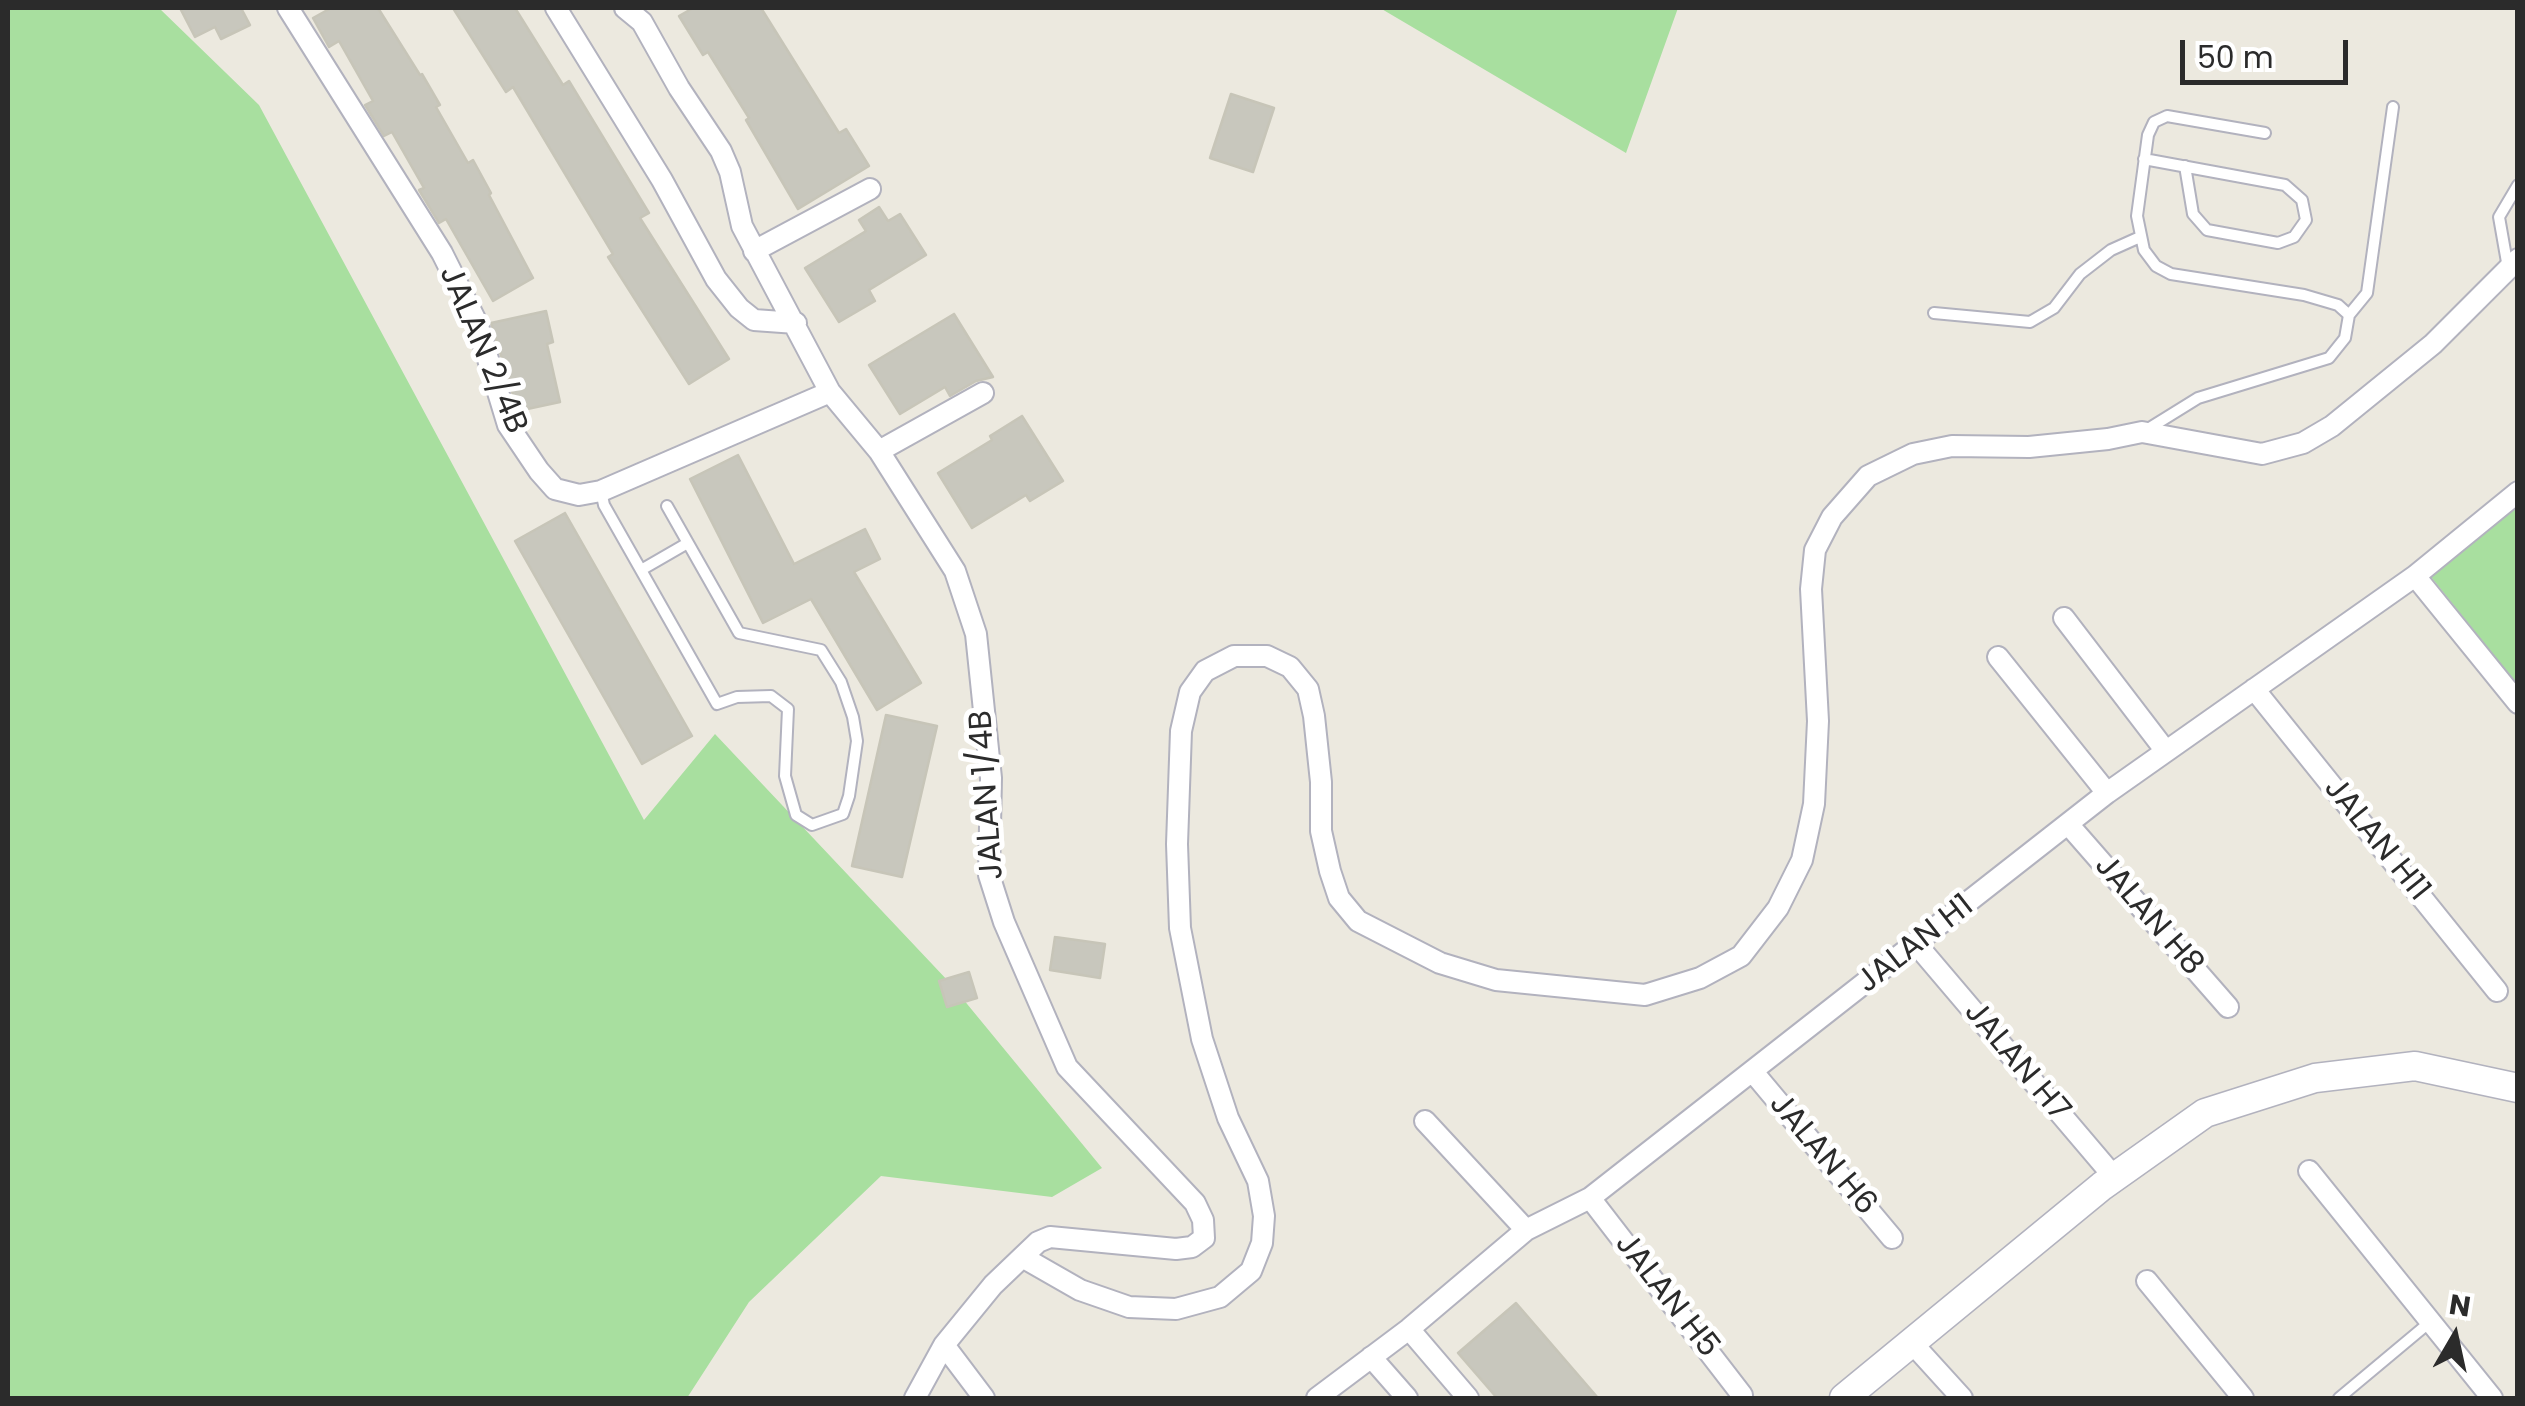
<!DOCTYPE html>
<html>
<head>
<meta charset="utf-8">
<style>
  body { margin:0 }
  #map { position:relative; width:2525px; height:1406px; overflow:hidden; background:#ece9df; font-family:Poppins,sans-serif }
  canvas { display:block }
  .frame { position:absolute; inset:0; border:10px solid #2b2b2b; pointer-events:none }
  .north { position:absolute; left:2405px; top:1286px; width:100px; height:100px; -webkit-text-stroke:8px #fff; paint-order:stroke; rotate:9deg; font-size:28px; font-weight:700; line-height:40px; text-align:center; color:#2b2b2b }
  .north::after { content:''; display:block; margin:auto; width:35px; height:45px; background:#2b2b2b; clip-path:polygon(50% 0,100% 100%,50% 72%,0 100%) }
  .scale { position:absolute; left:2180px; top:40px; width:168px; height:45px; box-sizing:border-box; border:5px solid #2b2b2b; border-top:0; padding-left:12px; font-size:30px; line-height:35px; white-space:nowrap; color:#2b2b2b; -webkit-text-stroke:8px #fff; paint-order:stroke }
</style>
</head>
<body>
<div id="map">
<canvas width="2525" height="1406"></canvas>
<div class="frame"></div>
<div class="north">N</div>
<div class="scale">50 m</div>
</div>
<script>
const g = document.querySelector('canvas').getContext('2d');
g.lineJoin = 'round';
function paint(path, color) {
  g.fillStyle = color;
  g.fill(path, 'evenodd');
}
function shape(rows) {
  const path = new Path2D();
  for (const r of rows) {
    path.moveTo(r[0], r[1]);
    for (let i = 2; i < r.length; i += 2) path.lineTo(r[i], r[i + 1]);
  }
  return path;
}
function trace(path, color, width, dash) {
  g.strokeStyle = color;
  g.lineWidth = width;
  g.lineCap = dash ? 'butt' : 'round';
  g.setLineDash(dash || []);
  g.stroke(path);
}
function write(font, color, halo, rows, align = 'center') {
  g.font = font + ' Poppins,sans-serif';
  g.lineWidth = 10;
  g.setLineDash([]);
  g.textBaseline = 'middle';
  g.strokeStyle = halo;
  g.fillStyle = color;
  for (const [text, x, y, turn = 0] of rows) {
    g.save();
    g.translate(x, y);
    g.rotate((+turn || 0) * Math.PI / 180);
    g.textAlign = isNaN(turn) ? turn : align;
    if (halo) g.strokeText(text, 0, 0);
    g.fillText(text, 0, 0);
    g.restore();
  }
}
paint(shape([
  [8,8,159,8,259,105,644,820,715,734,949,982,1102,1168,1052,1197,881,1176,749,1302,687,1398,8,1398],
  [1380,8,1678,8,1626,153],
  [2517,505,2517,684,2427,572]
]), '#a8df9f');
const building = shape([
  [180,8,241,8,250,25,221,39,215,27,195,37,180,8],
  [331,8,378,8,420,75,422,74,440,105,436,107,468,163,473,160,491,193,489,195,533,278,493,301,446,219,439,223,419,190,424,188,392,132,384,136,365,105,373,101,339,41,329,47,313,18,331,8],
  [453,8,515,8,563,85,569,81,649,213,640,218,729,359,689,384,608,257,613,254,513,87,506,92,453,8],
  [693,8,761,8,839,133,846,129,869,166,798,209,746,120,749,118,708,52,703,55,679,16,693,8],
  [1231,94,1274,108,1253,172,1210,158,1231,94],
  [879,207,888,221,900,214,926,255,869,290,875,301,839,322,805,268,866,231,859,220,879,207],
  [546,311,553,342,547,344,560,402,518,411,491,323,546,311],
  [954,314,993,377,976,381,950,396,945,387,900,414,869,365,954,314],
  [1022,416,1063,481,1030,501,1026,495,972,528,938,473,992,440,990,436,1022,416],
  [738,455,794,564,865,529,880,559,854,572,921,683,877,710,811,599,763,623,690,479,738,455],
  [565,513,692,736,642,764,515,541,565,513],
  [886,715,937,726,902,877,852,866,886,715],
  [1055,937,1105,944,1100,978,1050,970,1055,937],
  [969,972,977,998,947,1007,939,981,969,972],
  [1516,1303,1598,1398,1497,1398,1458,1353,1516,1303]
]);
paint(building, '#c8c7bd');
trace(building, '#c7c5b8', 2.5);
const service = shape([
  [2144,159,2285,185,2302,200,2306,220,2294,237,2278,243,2207,230,2193,214,2185,166],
  [2508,268,2499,217,2518,185],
  [1934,313,2030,322,2054,308,2080,274,2111,250,2140,237],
  [2349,315,2367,293,2393,107],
  [2148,429,2198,398,2329,358,2345,338,2349,315,2338,305,2304,295,2171,274,2156,266,2144,250,2137,216,2148,135,2154,122,2167,116,2265,133],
  [601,491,604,505,717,704,737,697,771,696,788,709,785,776,796,815,812,825,843,814,849,796,857,741,853,717,841,682,821,650,739,633,667,506],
  [641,570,686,544],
  [2339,1398,2430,1322]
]);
const minor = shape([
  [288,8,442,253,477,323,508,425,539,471,555,489,579,495,601,491,830,392],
  [556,8,662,180,716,279,739,308,754,320,796,323],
  [625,8,642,22,679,88,721,151,730,172,742,226,830,392,879,451,955,571,976,634,991,778,989,875,1004,922,1067,1067,1195,1203,1203,1220,1204,1238,1192,1247,1176,1249,1050,1237,1038,1242,993,1285,944,1345,915,1398],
  [754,251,870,189],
  [879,451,983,393],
  [2415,576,2518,703],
  [2064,618,2165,750],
  [1998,657,2107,793],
  [2254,689,2497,991],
  [2068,824,2228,1007],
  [1917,945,2115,1178],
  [1753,1072,1892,1238],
  [1425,1121,1526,1230],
  [2309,1171,2492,1398],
  [1590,1198,1742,1395],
  [1024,1258,1080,1290,1129,1307,1176,1309,1220,1297,1251,1271,1262,1243,1264,1216,1258,1181,1228,1118,1202,1039,1180,928,1177,844,1181,731,1190,692,1205,671,1234,656,1267,656,1290,667,1308,689,1314,716,1321,782,1321,831,1330,871,1339,898,1358,921,1440,963,1496,980,1645,995,1700,978,1741,956,1778,908,1802,860,1814,804,1818,721,1811,589,1815,550,1832,517,1868,476,1913,454,1952,446,2029,447,2108,439,2142,432,2262,454,2303,443,2332,426,2433,344,2518,259],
  [2147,1281,2243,1398],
  [1409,1329,1468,1398],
  [1912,1343,1962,1398],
  [944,1345,984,1398],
  [1371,1357,1407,1398],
  [1317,1398,1409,1329,1526,1230,1590,1198,2107,793,2415,576,2518,492]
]);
const secondary = shape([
  [1844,1398,2102,1186,2205,1113,2315,1078,2415,1066,2518,1088]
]);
trace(service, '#b2b2be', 14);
trace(minor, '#b2b2be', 24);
trace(secondary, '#b2b2be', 31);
trace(service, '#fff', 10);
trace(minor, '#fff', 20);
trace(secondary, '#fff', 28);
write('32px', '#2b2b2b', '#fff', [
  ["JALAN 2/4B",482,350,67],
  ["JALAN 1/4B",988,795,-94],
  ["JALAN H11",2376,840,51],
  ["JALAN H8",2148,916,49],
  ["JALAN H1",1916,945,-38],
  ["JALAN H7",2016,1062,50],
  ["JALAN H6",1822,1155,50],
  ["JALAN H5",1666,1296,52]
]);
</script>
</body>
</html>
